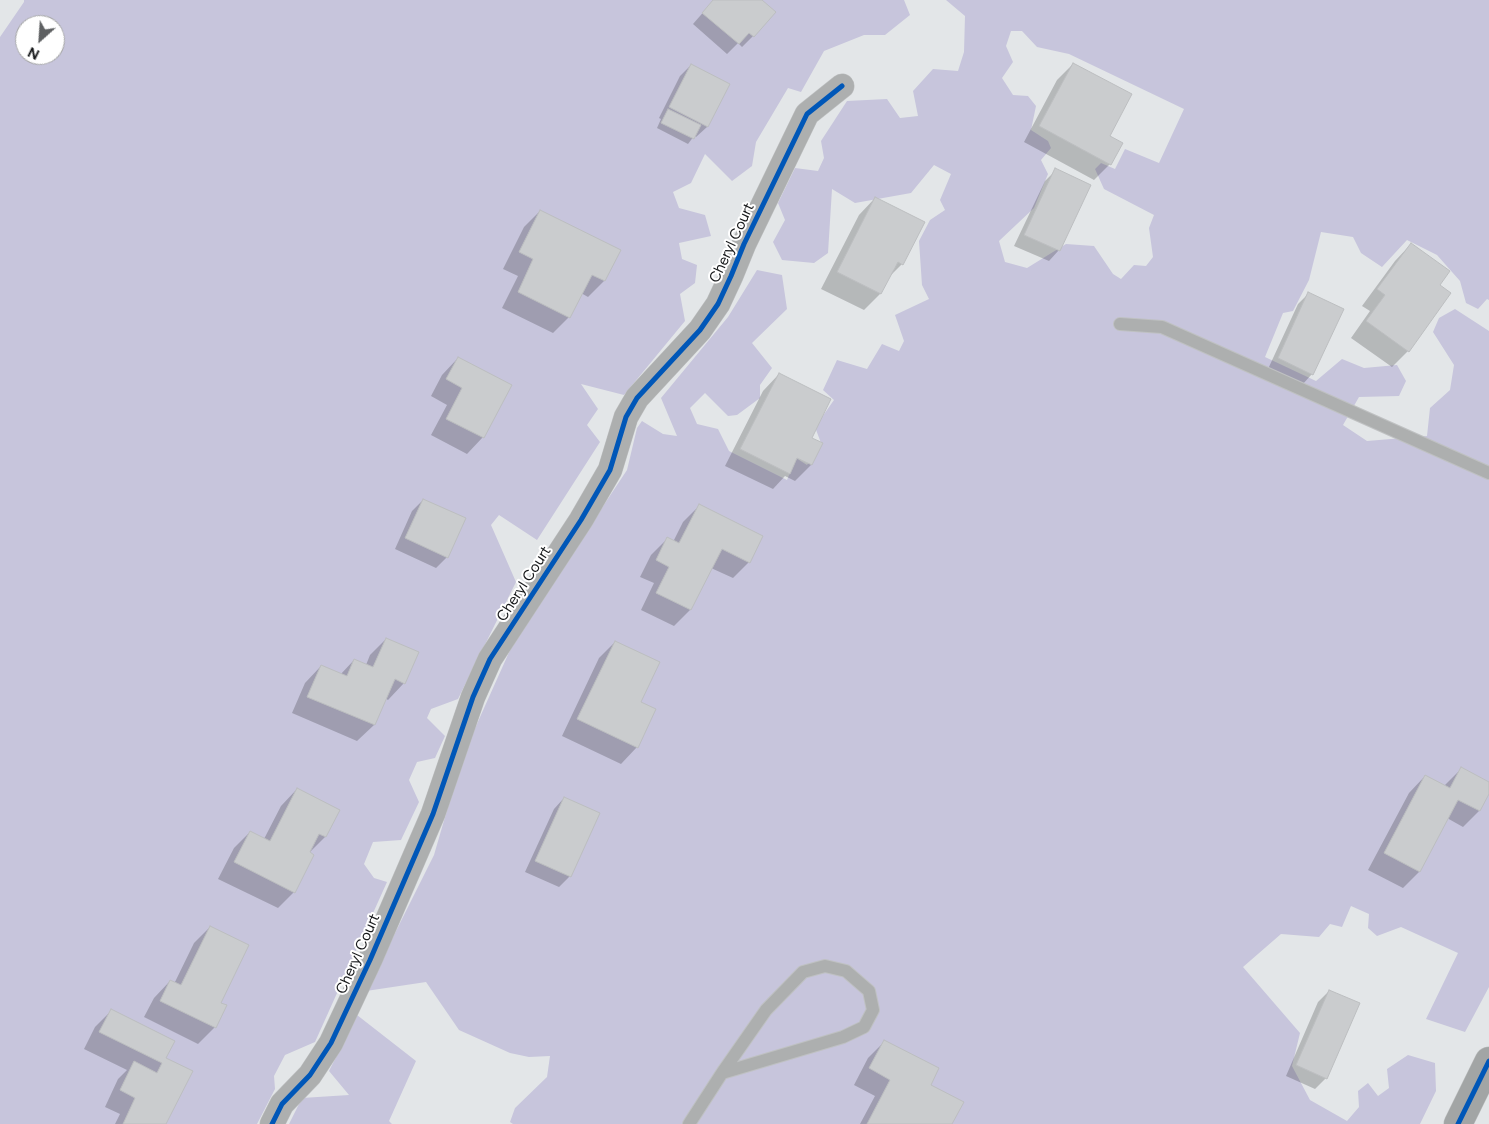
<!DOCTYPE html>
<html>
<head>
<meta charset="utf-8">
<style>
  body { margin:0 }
  #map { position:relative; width:1489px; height:1124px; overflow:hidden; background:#e3e6e8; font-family:Figtree,sans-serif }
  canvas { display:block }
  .north { position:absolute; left:15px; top:15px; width:50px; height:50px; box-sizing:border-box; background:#fff; border:1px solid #a2a3a3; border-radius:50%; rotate:206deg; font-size:14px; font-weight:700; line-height:20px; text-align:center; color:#16181a }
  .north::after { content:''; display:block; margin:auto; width:18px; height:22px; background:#5e6062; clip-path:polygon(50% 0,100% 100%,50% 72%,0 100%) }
</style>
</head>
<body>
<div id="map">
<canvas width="1489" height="1124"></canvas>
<div class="north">N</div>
</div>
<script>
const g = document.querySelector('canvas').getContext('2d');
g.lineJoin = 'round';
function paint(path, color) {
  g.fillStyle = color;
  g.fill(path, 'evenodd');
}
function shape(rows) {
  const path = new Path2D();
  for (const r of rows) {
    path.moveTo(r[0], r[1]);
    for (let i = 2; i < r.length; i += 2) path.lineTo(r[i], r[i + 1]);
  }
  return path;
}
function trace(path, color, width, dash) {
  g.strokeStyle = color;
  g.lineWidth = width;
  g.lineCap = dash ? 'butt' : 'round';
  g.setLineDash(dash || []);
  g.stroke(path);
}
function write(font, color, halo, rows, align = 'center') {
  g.font = font + ' Figtree,sans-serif';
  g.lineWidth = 4;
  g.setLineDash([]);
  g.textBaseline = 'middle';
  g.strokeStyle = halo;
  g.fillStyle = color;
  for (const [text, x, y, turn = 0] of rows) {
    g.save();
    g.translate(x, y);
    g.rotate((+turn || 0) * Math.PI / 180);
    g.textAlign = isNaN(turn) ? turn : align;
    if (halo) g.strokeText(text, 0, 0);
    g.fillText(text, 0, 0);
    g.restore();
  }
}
paint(shape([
  [24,0,904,0,910,15,885,35,864,35,824,51,801,92,788,88,756,142,752,166,732,181,705,154,691,183,673,192,679,208,705,215,711,236,679,243,682,259,697,265,695,283,680,294,685,321,624,395,581,384,598,409,587,425,600,442,537,540,499,515,491,525,516,582,458,699,431,709,427,718,445,736,435,758,417,762,409,780,419,802,401,840,373,842,364,864,374,878,387,882,315,1042,285,1055,274,1076,275,1089,257,1124,0,1124,0,37,24,2],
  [25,25,55,25,55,55,25,55],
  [946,0,1489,0,1489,300,1487,299,1478,309,1466,303,1460,281,1437,255,1407,240,1382,267,1361,253,1353,237,1321,232,1309,280,1293,311,1283,313,1265,357,1316,381,1342,359,1364,368,1397,365,1406,381,1399,396,1359,397,1343,425,1367,441,1427,436,1430,408,1450,390,1454,365,1433,332,1439,318,1455,309,1489,331,1489,987,1465,1032,1426,1019,1458,953,1401,927,1377,936,1368,928,1369,914,1351,906,1342,927,1330,924,1319,937,1281,934,1243,967,1300,1033,1292,1066,1310,1100,1347,1121,1359,1107,1358,1091,1368,1083,1378,1096,1389,1088,1387,1069,1408,1055,1435,1063,1436,1091,1420,1124,513,1124,510,1122,515,1108,547,1077,550,1056,529,1057,510,1053,459,1030,426,982,366,991,434,855,463,755,515,639,627,470,637,428,642,421,663,434,677,436,661,398,728,317,757,270,782,275,787,309,752,343,772,368,760,385,760,398,737,415,728,416,705,393,690,408,697,424,718,429,729,451,787,480,796,458,807,465,821,443,815,427,834,400,823,390,837,360,867,369,882,344,899,351,904,341,895,315,929,299,922,285,919,241,930,220,945,210,940,200,951,174,934,165,911,193,855,203,832,189,828,253,814,263,782,260,773,242,785,220,778,203,795,168,818,171,824,158,821,141,847,101,887,99,900,118,918,116,913,91,933,69,958,71,964,52,965,16],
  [1011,31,1022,31,1037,47,1069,54,1184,109,1159,163,1125,149,1115,169,1101,163,1095,169,1104,189,1154,215,1149,228,1153,257,1146,266,1134,265,1121,279,1113,274,1094,246,1066,244,1027,268,1005,262,999,241,1034,208,1048,174,1041,160,1051,148,1048,141,1031,130,1036,106,1028,96,1013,95,1002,78,1013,62,1006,46],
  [357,1015,416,1061,389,1121,392,1124,289,1124,302,1098,349,1095,329,1071]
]), '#c7c5dc');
paint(shape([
  [714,0,760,0,753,36,742,47,738,43,727,54,693,24],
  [1073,64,1108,136,1110,164,1094,180,1024,142,1057,80],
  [691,65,728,85,707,127,696,137,694,136,688,144,657,128,661,119,659,118,680,76],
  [1056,170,1059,250,1049,261,1014,246,1045,181],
  [875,198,902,264,888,278,880,294,864,310,821,289,859,215],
  [540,211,619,250,604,281,588,297,581,293,569,317,553,333,502,308,518,276,503,269,524,227],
  [1411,244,1438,285,1408,351,1392,367,1351,338,1370,311,1362,306,1395,261],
  [1308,294,1312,374,1302,385,1268,369,1298,304],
  [458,358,510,386,483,437,467,454,431,435,447,405,431,396,442,375],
  [779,374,810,439,821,444,811,465,795,481,785,476,773,489,725,466,763,391],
  [423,500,447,557,436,568,395,549,412,511],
  [699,506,749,562,733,578,711,568,690,610,674,626,641,610,654,583,640,577,651,555,667,539,673,542,683,522],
  [386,639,404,683,388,700,385,698,374,725,357,741,292,713,305,683,321,666,340,675,354,660,366,665,370,655],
  [615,642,637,747,621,764,562,736,599,658],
  [1461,769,1489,783,1489,791,1479,811,1463,827,1447,818,1419,872,1403,888,1368,870,1409,793,1425,776,1444,786],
  [297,789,339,810,325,837,309,853,294,892,278,908,218,879,234,848,250,832,264,839,281,806],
  [564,798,598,814,569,877,559,887,525,872,554,809],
  [210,927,219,1003,225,1006,215,1027,198,1044,144,1017,154,998,170,981,174,984,194,943],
  [1329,991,1326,1078,1315,1089,1286,1076,1318,1002],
  [111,1011,164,1058,165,1124,115,1124,120,1114,105,1107,118,1079,127,1070,84,1049,95,1027],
  [884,1042,929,1085,951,1124,860,1124,875,1096,854,1085,868,1058]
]), '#0003');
const building = shape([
  [713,0,762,0,776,12,754,37,749,33,739,44,702,13,713,0],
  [1073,63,1132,94,1110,136,1123,143,1111,165,1039,126,1073,63],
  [691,64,730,84,708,127,669,107,691,64],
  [668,109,701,125,694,139,661,123,668,109],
  [1055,168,1091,185,1060,251,1024,235,1055,168],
  [875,197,925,222,903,265,898,262,881,294,837,272,875,197],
  [540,210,621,250,605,281,592,275,570,318,518,292,533,259,519,252,540,210],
  [1411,243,1450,271,1440,285,1451,293,1409,352,1366,321,1385,295,1377,289,1411,243],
  [1308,292,1344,309,1313,375,1278,358,1308,292],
  [458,357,512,385,484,438,446,419,462,388,446,379,458,357],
  [779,373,831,399,812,438,823,443,812,465,797,458,790,474,740,449,779,373],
  [423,499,466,518,448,558,405,538,423,499],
  [699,504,763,536,750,563,722,549,691,610,656,593,669,567,656,560,667,537,679,543,699,504],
  [386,638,419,652,405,684,395,679,375,725,307,697,321,665,347,676,354,659,373,667,386,638],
  [615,641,660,662,641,702,656,709,638,748,577,719,615,641],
  [1461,767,1489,782,1489,794,1480,811,1458,800,1420,872,1384,853,1425,775,1450,788,1461,767],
  [297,788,340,810,326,837,319,834,310,852,314,855,295,893,234,862,250,831,270,841,297,788],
  [564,797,600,813,571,877,535,861,564,797],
  [210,926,249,945,221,1003,227,1005,216,1028,160,1001,170,980,181,985,210,926],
  [1329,990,1360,1003,1327,1079,1296,1065,1329,990],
  [111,1009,175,1041,166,1058,193,1071,166,1124,123,1124,135,1098,120,1090,134,1061,157,1073,162,1063,99,1032,111,1009],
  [884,1040,939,1068,931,1085,964,1102,952,1124,867,1124,890,1080,869,1068,884,1040]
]);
paint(building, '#caccce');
trace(building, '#bcbec0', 1);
const lane = shape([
  [1120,324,1162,327,1489,473],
  [689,1124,722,1073,766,1010,803,972,825,966,846,971,869,991,873,1010,864,1027,843,1037,722,1073]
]);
const street = shape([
  [272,1124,282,1104,310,1075,331,1043,370,960,433,814,473,697,490,659,581,520,610,470,626,417,637,398,700,330,718,304,731,276,744,244,807,114,842,86]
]);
const secondary = shape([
  [1458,1124,1489,1061]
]);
trace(lane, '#bfc1c2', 14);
trace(street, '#bfc1c2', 25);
trace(secondary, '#bfc1c2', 29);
trace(lane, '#adafaf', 12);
trace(street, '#adafaf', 24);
trace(secondary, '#a2a5a5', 28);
trace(shape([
  [272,1124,282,1104,310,1075,331,1043,370,960,433,814,473,697,490,659,581,520,610,470,626,417,637,398,700,330,718,304,731,276,744,244,807,114,842,86],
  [1458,1124,1489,1061]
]), '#0057b8', 5);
write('15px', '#16181a', '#fff', [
  ["Cheryl Court",732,243,-65],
  ["Cheryl Court",524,584,-57],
  ["Cheryl Court",358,954,-66]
]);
</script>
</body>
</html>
